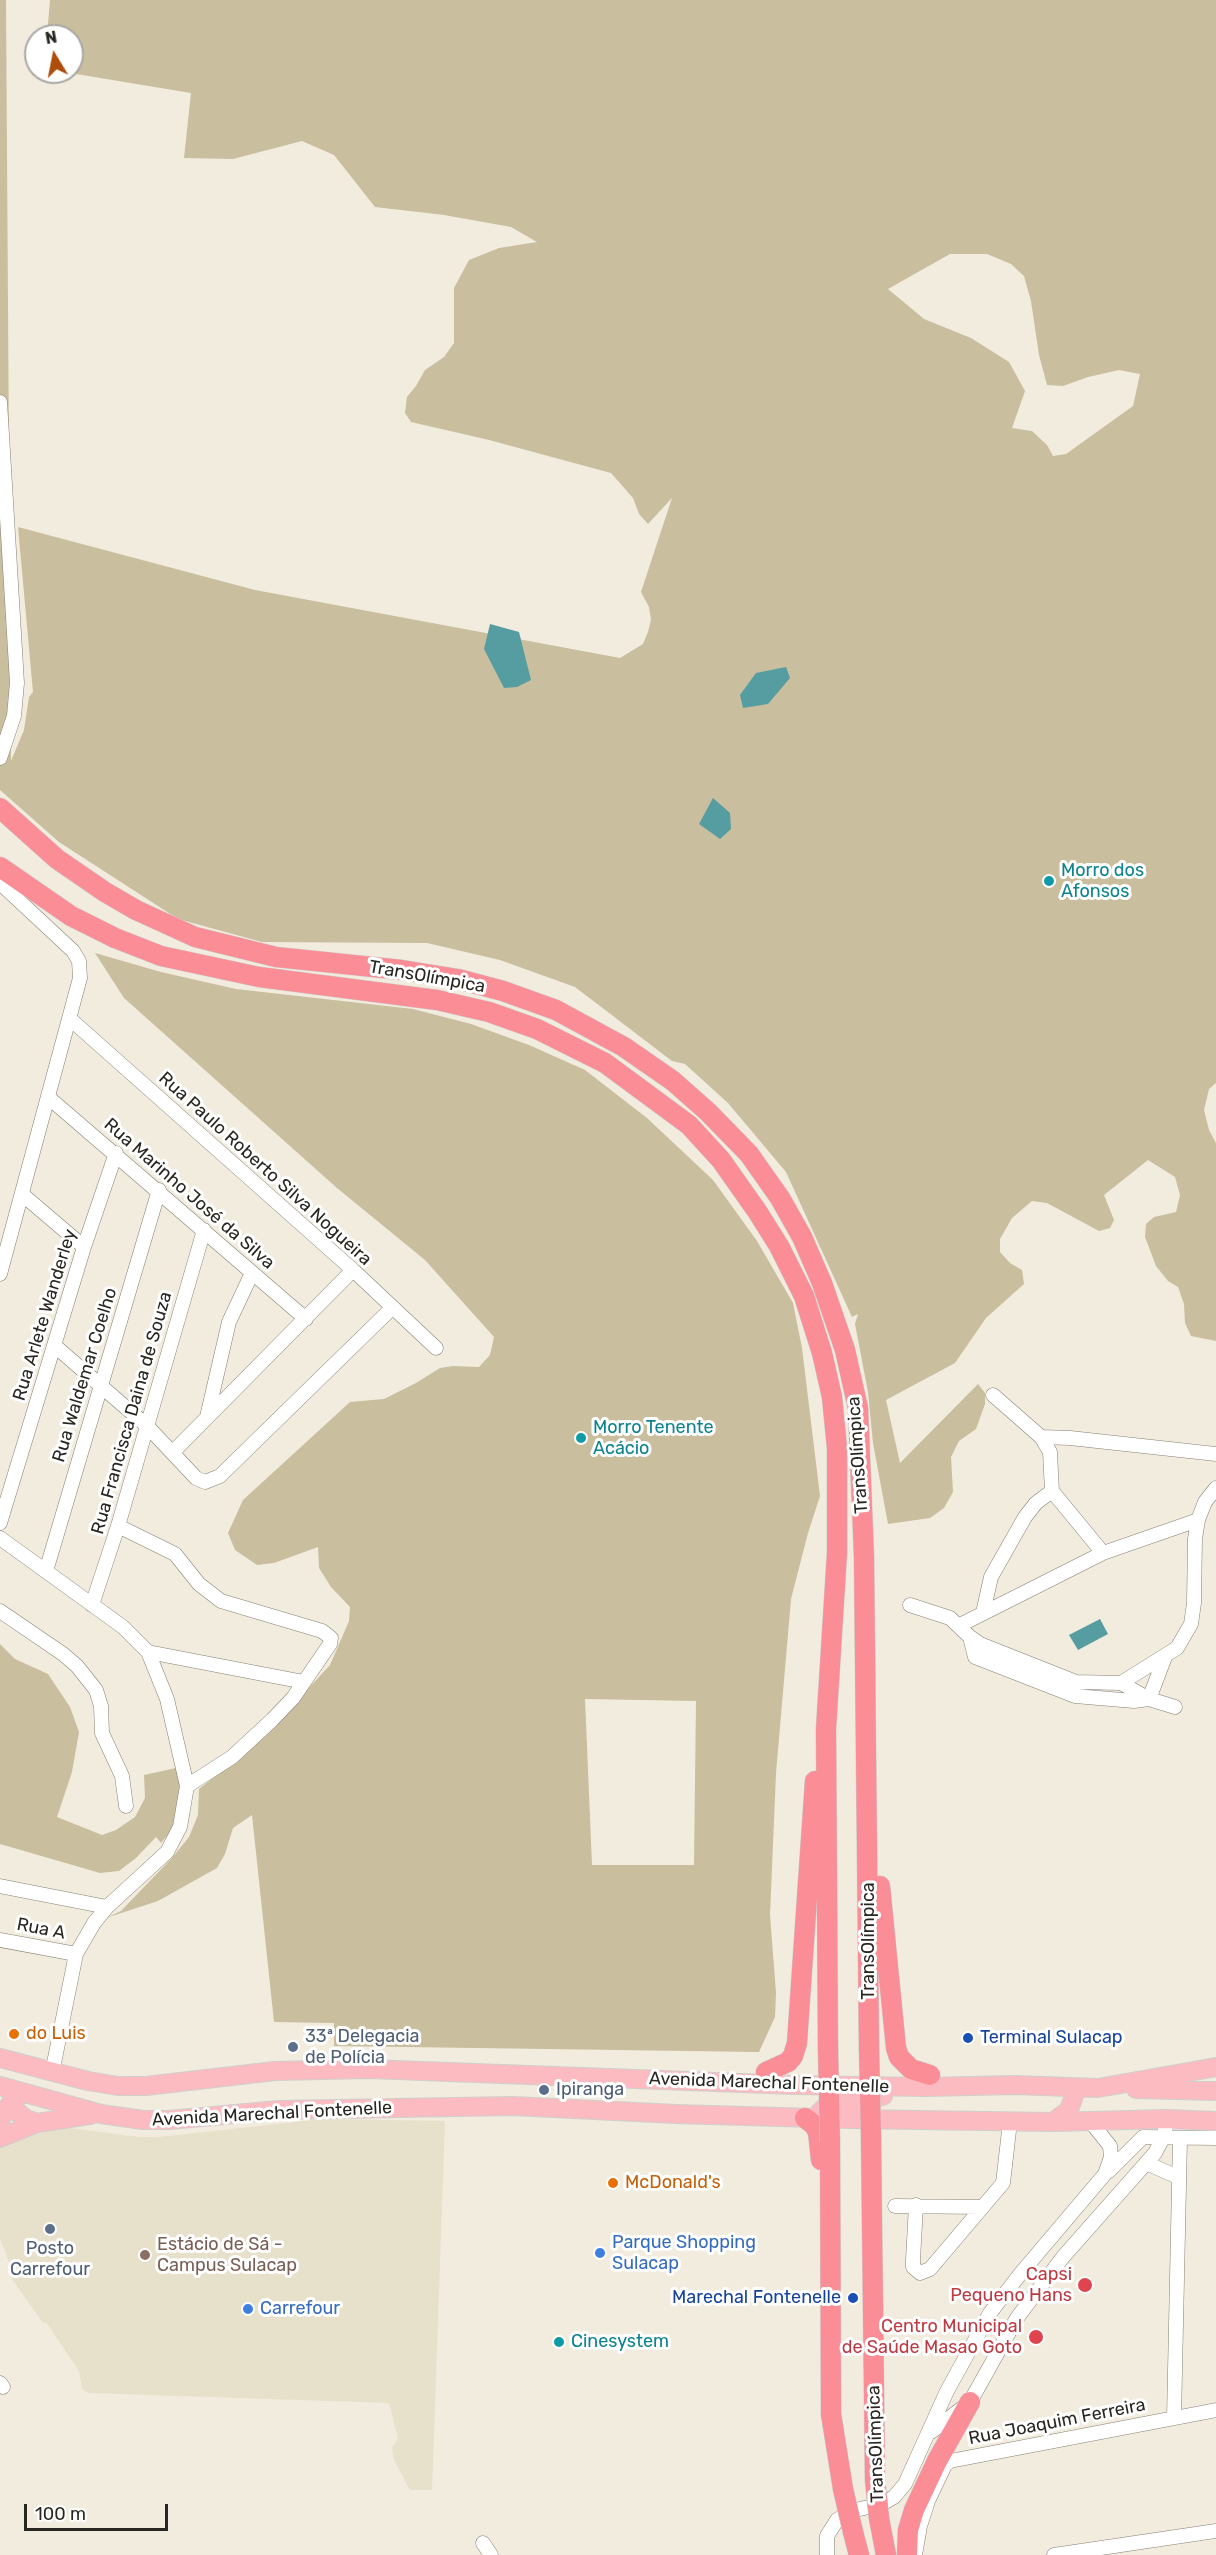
<!DOCTYPE html>
<html>
<head>
<meta charset="utf-8">
<style>
  body { margin:0 }
  #map { position:relative; width:1216px; height:2555px; overflow:hidden; background:#f1ecdd; font-family:Rubik,sans-serif }
  canvas { display:block }
  .north { position:absolute; left:24px; top:24px; width:60px; height:60px; box-sizing:border-box; background:#fff; border:2px solid #a9a8a6; border-radius:50%; rotate:350deg; font-size:16px; font-weight:700; line-height:24px; text-align:center; color:#272620 }
  .north::after { content:''; display:block; margin:auto; width:21px; height:27px; background:#ae4d0b; clip-path:polygon(50% 0,100% 100%,50% 72%,0 100%) }
  .scale { position:absolute; left:24px; top:2504px; width:144px; height:27px; box-sizing:border-box; border:3px solid #272620; border-top:0; padding-left:8px; font-size:18px; line-height:21px; white-space:nowrap; color:#272620; -webkit-text-stroke:4px #fff; paint-order:stroke }
</style>
</head>
<body>
<div id="map">
<canvas width="1216" height="2555"></canvas>
<div class="north">N</div>
<div class="scale">100 m</div>
</div>
<script>
const g = document.querySelector('canvas').getContext('2d');
g.lineJoin = 'round';
function paint(path, color) {
  g.fillStyle = color;
  g.fill(path, 'evenodd');
}
function shape(rows) {
  const path = new Path2D();
  for (const r of rows) {
    path.moveTo(r[0], r[1]);
    for (let i = 2; i < r.length; i += 2) path.lineTo(r[i], r[i + 1]);
  }
  return path;
}
function trace(path, color, width, dash) {
  g.strokeStyle = color;
  g.lineWidth = width;
  g.lineCap = dash ? 'butt' : 'round';
  g.setLineDash(dash || []);
  g.stroke(path);
}
function write(font, color, halo, rows, align = 'center') {
  g.font = font + ' Rubik,sans-serif';
  g.lineWidth = 6;
  g.setLineDash([]);
  g.textBaseline = 'middle';
  g.strokeStyle = halo;
  g.fillStyle = color;
  for (const [text, x, y, turn = 0] of rows) {
    g.save();
    g.translate(x, y);
    g.rotate((+turn || 0) * Math.PI / 180);
    g.textAlign = isNaN(turn) ? turn : align;
    if (halo) g.strokeText(text, 0, 0);
    g.fillText(text, 0, 0);
    g.restore();
  }
}
paint(shape([
  [322,2119,445,2121,432,2490,410,2490,394,2460,392,2448,398,2438,389,2403,89,2393,82,2389,79,2371,46,2322,44,2324,11,2278,14,2276,0,2238,0,2144,29,2131,62,2127,139,2137,159,2137]
]), '#e7e0ca');
paint(shape([
  [0,0,6,0,11,761,24,730,29,697,33,692,18,527,255,590,620,658,643,644,648,632,651,620,649,607,641,592,672,498,648,524,639,514,633,498,611,473,489,440,411,422,405,413,407,397,416,386,425,370,444,357,454,343,454,288,469,260,499,248,537,242,511,227,444,215,375,207,334,155,302,141,233,159,184,158,191,93,64,72,72,72,72,36,47,36,50,0,1216,0,1216,1083,1209,1089,1204,1110,1209,1130,1216,1143,1216,1341,1191,1336,1185,1323,1184,1304,1178,1287,1168,1281,1156,1266,1145,1237,1146,1224,1154,1217,1176,1212,1180,1195,1175,1177,1148,1160,1104,1195,1114,1220,1110,1228,1099,1231,1047,1203,1032,1201,1012,1218,1000,1239,1000,1252,1010,1263,1022,1270,1024,1284,986,1318,955,1363,886,1400,900,1463,978,1384,985,1393,985,1404,976,1429,959,1441,951,1457,953,1492,944,1508,930,1518,888,1524,873,1443,868,1392,855,1324,858,1314,852,1317,786,1172,728,1103,685,1064,672,1061,575,987,500,960,427,943,262,942,178,919,59,842,0,790],
  [950,254,987,254,1011,264,1024,276,1031,301,1039,355,1047,385,1063,386,1088,377,1119,370,1140,374,1133,406,1066,454,1053,456,1047,445,1032,431,1012,428,1025,391,1009,362,971,338,924,319,888,289],
  [95,953,161,972,236,989,413,1009,471,1024,529,1045,585,1070,647,1118,713,1180,757,1241,793,1303,802,1348,820,1496,808,1533,791,1599,776,1773,770,1915,776,1993,775,2017,759,2052,334,2046,334,2023,274,2022,252,1815,233,1828,225,1854,217,1868,158,1901,106,1918,121,1911,172,1858,189,1837,198,1815,199,1789,237,1759,282,1717,330,1665,349,1621,350,1607,331,1587,319,1568,318,1547,274,1563,257,1565,235,1550,228,1533,243,1500,350,1402,384,1399,416,1383,440,1368,453,1366,479,1367,490,1355,494,1337,425,1260,337,1188,124,998],
  [585,1699,696,1701,694,1865,592,1865],
  [0,1644,15,1659,48,1674,70,1707,79,1732,72,1772,57,1817,102,1835,116,1830,135,1817,145,1798,144,1775,176,1768,180,1779,181,1806,171,1831,161,1843,156,1837,136,1858,119,1871,100,1873,0,1844]
]), '#c9be9e');
paint(shape([
  [490,624,519,632,531,680,517,687,504,688,484,649],
  [786,667,790,678,768,704,743,708,740,695,756,673],
  [713,798,730,813,731,829,720,839,699,824],
  [1100,1619,1108,1634,1078,1650,1069,1635]
]), '#559da0');
const minor = shape([
  [0,402,17,683,14,716,0,758],
  [0,883,73,951,79,961,80,978,0,1274],
  [69,1018,353,1270,436,1348],
  [48,1097,306,1319],
  [23,1195,84,1247],
  [55,1346,147,1426,196,1478,205,1482,220,1476,225,1471,392,1308],
  [993,1395,1041,1437,1050,1452,1052,1491,1103,1553],
  [207,1417,229,1322,252,1273],
  [1041,1437,1070,1438,1216,1454],
  [173,1452,353,1270],
  [0,1523,84,1247,116,1153],
  [118,1526,175,1554,199,1584,221,1601,322,1631,331,1638,330,1644,293,1698,272,1720,232,1757,187,1786],
  [0,1538,123,1627,148,1652,167,1699,187,1786,180,1827,167,1852,107,1907,94,1923,76,1954,52,2073],
  [46,1571,159,1190],
  [92,1605,118,1526,204,1230],
  [910,1605,950,1618,970,1637,980,1644,1076,1682,1121,1683,1149,1699,1175,1707],
  [0,1611,63,1654,77,1666,96,1690,101,1706,102,1733,122,1776,126,1806],
  [983,1613,991,1577,1025,1517,1036,1503,1052,1491],
  [960,1625,1103,1553,1198,1520],
  [970,1637,975,1657,1075,1696,1134,1701,1149,1699],
  [148,1652,304,1682],
  [1121,1683,1177,1648,1191,1624,1194,1603,1195,1539,1198,1520,1205,1502,1216,1488],
  [1149,1699,1165,1657],
  [0,1886,107,1907],
  [0,1940,76,1954],
  [1146,2163,1178,2177],
  [1109,2171,1143,2137,1216,2138],
  [916,2205,913,2260,913,2267,920,2273,930,2269,1003,2183,1010,2122],
  [895,2206,981,2207],
  [0,2383,3,2387],
  [1174,2418,1180,2139],
  [931,2432,970,2402,1017,2318,1063,2257,1155,2153,1164,2136,1167,2119],
  [483,2543,491,2555],
  [827,2555,827,2536,837,2520,851,2511,882,2504,894,2497,905,2484,947,2391,990,2313,1021,2273,1105,2174,1111,2157,1110,2146,1090,2121],
  [915,2555,920,2526,928,2501,945,2465,950,2461,1216,2410],
  [1054,2555,1216,2531]
]);
const major = shape([
  [0,2058,88,2081,118,2086,146,2086,275,2071,369,2069,795,2085,926,2087,1014,2085,1098,2088,1216,2067],
  [0,2086,101,2114,143,2120,169,2120,279,2110,513,2106,676,2114,850,2119,1053,2122,1167,2119,1216,2121],
  [1136,2089,1216,2091],
  [13,2101,17,2112,26,2119,37,2123],
  [818,2114,824,2108,883,2096],
  [0,2120,16,2094],
  [1053,2122,1069,2110,1077,2087],
  [0,2138,37,2123,90,2115]
]);
const highway = shape([
  [0,808,57,859,105,892,136,910,195,937,276,957,402,970,458,979,503,991,556,1010,624,1047,673,1081,708,1112,749,1154,780,1198,802,1237,822,1283,845,1350,858,1408,864,1557,869,2048],
  [0,867,71,916,115,938,161,956,259,977,437,1000,489,1012,537,1029,605,1063,689,1125,721,1160,757,1211,779,1246,804,1296,822,1353,832,1397,837,1448,837,1553,826,1729,828,2049],
  [880,1886,896,2048,899,2057,911,2069,930,2075],
  [766,2072,788,2062,793,2056,797,2043,815,1781],
  [805,2118,814,2125,818,2132,821,2160],
  [871,2137,875,2480],
  [830,2142,831,2414,843,2489],
  [879,2518,886,2555],
  [853,2532,859,2555],
  [907,2555,908,2530,914,2510,937,2461,970,2402]
]);
trace(minor, '#868174', 15);
trace(major, '#cfcfce', 20);
trace(highway, '#cfcfce', 21);
trace(minor, '#fff', 14);
trace(major, '#fcbbc0', 18);
trace(highway, '#fa8d96', 20);
const highwayBridge = shape([
  [869,2048,871,2137],
  [828,2049,830,2142],
  [875,2480,879,2518],
  [843,2489,853,2532]
]);
trace(highwayBridge, '#cfcfce', 21, []);
trace(highwayBridge, '#fa8d96', 20);
for (const [x, y, r, color] of [
  [1049,881,6,"#0f9aa8"],
  [581,1438,6,"#0f9aa8"],
  [14,2034,6,"#e8710a"],
  [968,2038,6,"#1a4fb4"],
  [293,2047,6,"#5c6f8a"],
  [544,2090,6,"#5c6f8a"],
  [613,2183,6,"#e8710a"],
  [50,2229,6,"#5c6f8a"],
  [600,2253,6,"#3f7fe0"],
  [145,2255,6,"#8d6e63"],
  [1085,2285,8,"#e0444e"],
  [853,2298,6,"#1a4fb4"],
  [248,2309,6,"#3f7fe0"],
  [1036,2337,8,"#e0444e"],
  [559,2342,6,"#0f9aa8"]
]) {
  const dot = new Path2D();
  dot.arc(x, y, r, 0, 2 * Math.PI);
  g.fillStyle = color;
  g.fill(dot);
  trace(dot, '#fff', 2);
}
write('18px', '#0d838f', '#fff', [
  ["Morro dos",1061,871],
  ["Afonsos",1061,892],
  ["Morro Tenente",593,1428],
  ["Acácio",593,1449],
  ["Cinesystem",571,2342]
], 'left');
write('18px', '#272620', '#fff', [
  ["TransOlímpica",427,977,10],
  ["Rua Paulo Roberto Silva Nogueira",265,1169,42],
  ["Rua Marinho José da Silva",189,1194,41],
  ["Rua Arlete Wanderley",45,1315,-73],
  ["Rua Waldemar Coelho",85,1375,-73],
  ["Rua Francisca Daina de Souza",132,1413,-74],
  ["TransOlímpica",858,1455,-94],
  ["Rua A",41,1929,11],
  ["TransOlímpica",869,1941,-90],
  ["Avenida Marechal Fontenelle",769,2083,2],
  ["Avenida Marechal Fontenelle",272,2114,-3],
  ["Rua Joaquim Ferreira",1057,2422,-11],
  ["TransOlímpica",876,2444,-92]
]);
write('18px', '#c56008', '#fff', [
  ["do Luis",26,2034],
  ["McDonald's",625,2183]
], 'left');
write('18px', '#4e5e75', '#fff', [
  ["33ª Delegacia",305,2037],
  ["de Polícia",305,2058],
  ["Ipiranga",556,2090],
  ["Posto",50,2249,"center"],
  ["Carrefour",50,2270,"center"]
], 'left');
write('18px', '#164399', '#fff', [
  ["Terminal Sulacap",980,2038],
  ["Marechal Fontenelle",841,2298,"right"]
], 'left');
write('18px', '#366cbe', '#fff', [
  ["Parque Shopping",612,2243],
  ["Sulacap",612,2264],
  ["Carrefour",260,2309]
], 'left');
write('18px', '#785e54', '#fff', [
  ["Estácio de Sá -",157,2245],
  ["Campus Sulacap",157,2266]
], 'left');
write('18px', '#be3a42', '#fff', [
  ["Capsi",1072,2275],
  ["Pequeno Hans",1072,2296],
  ["Centro Municipal",1022,2327],
  ["de Saúde Masao Goto",1022,2348]
], 'right');
</script>
</body>
</html>
